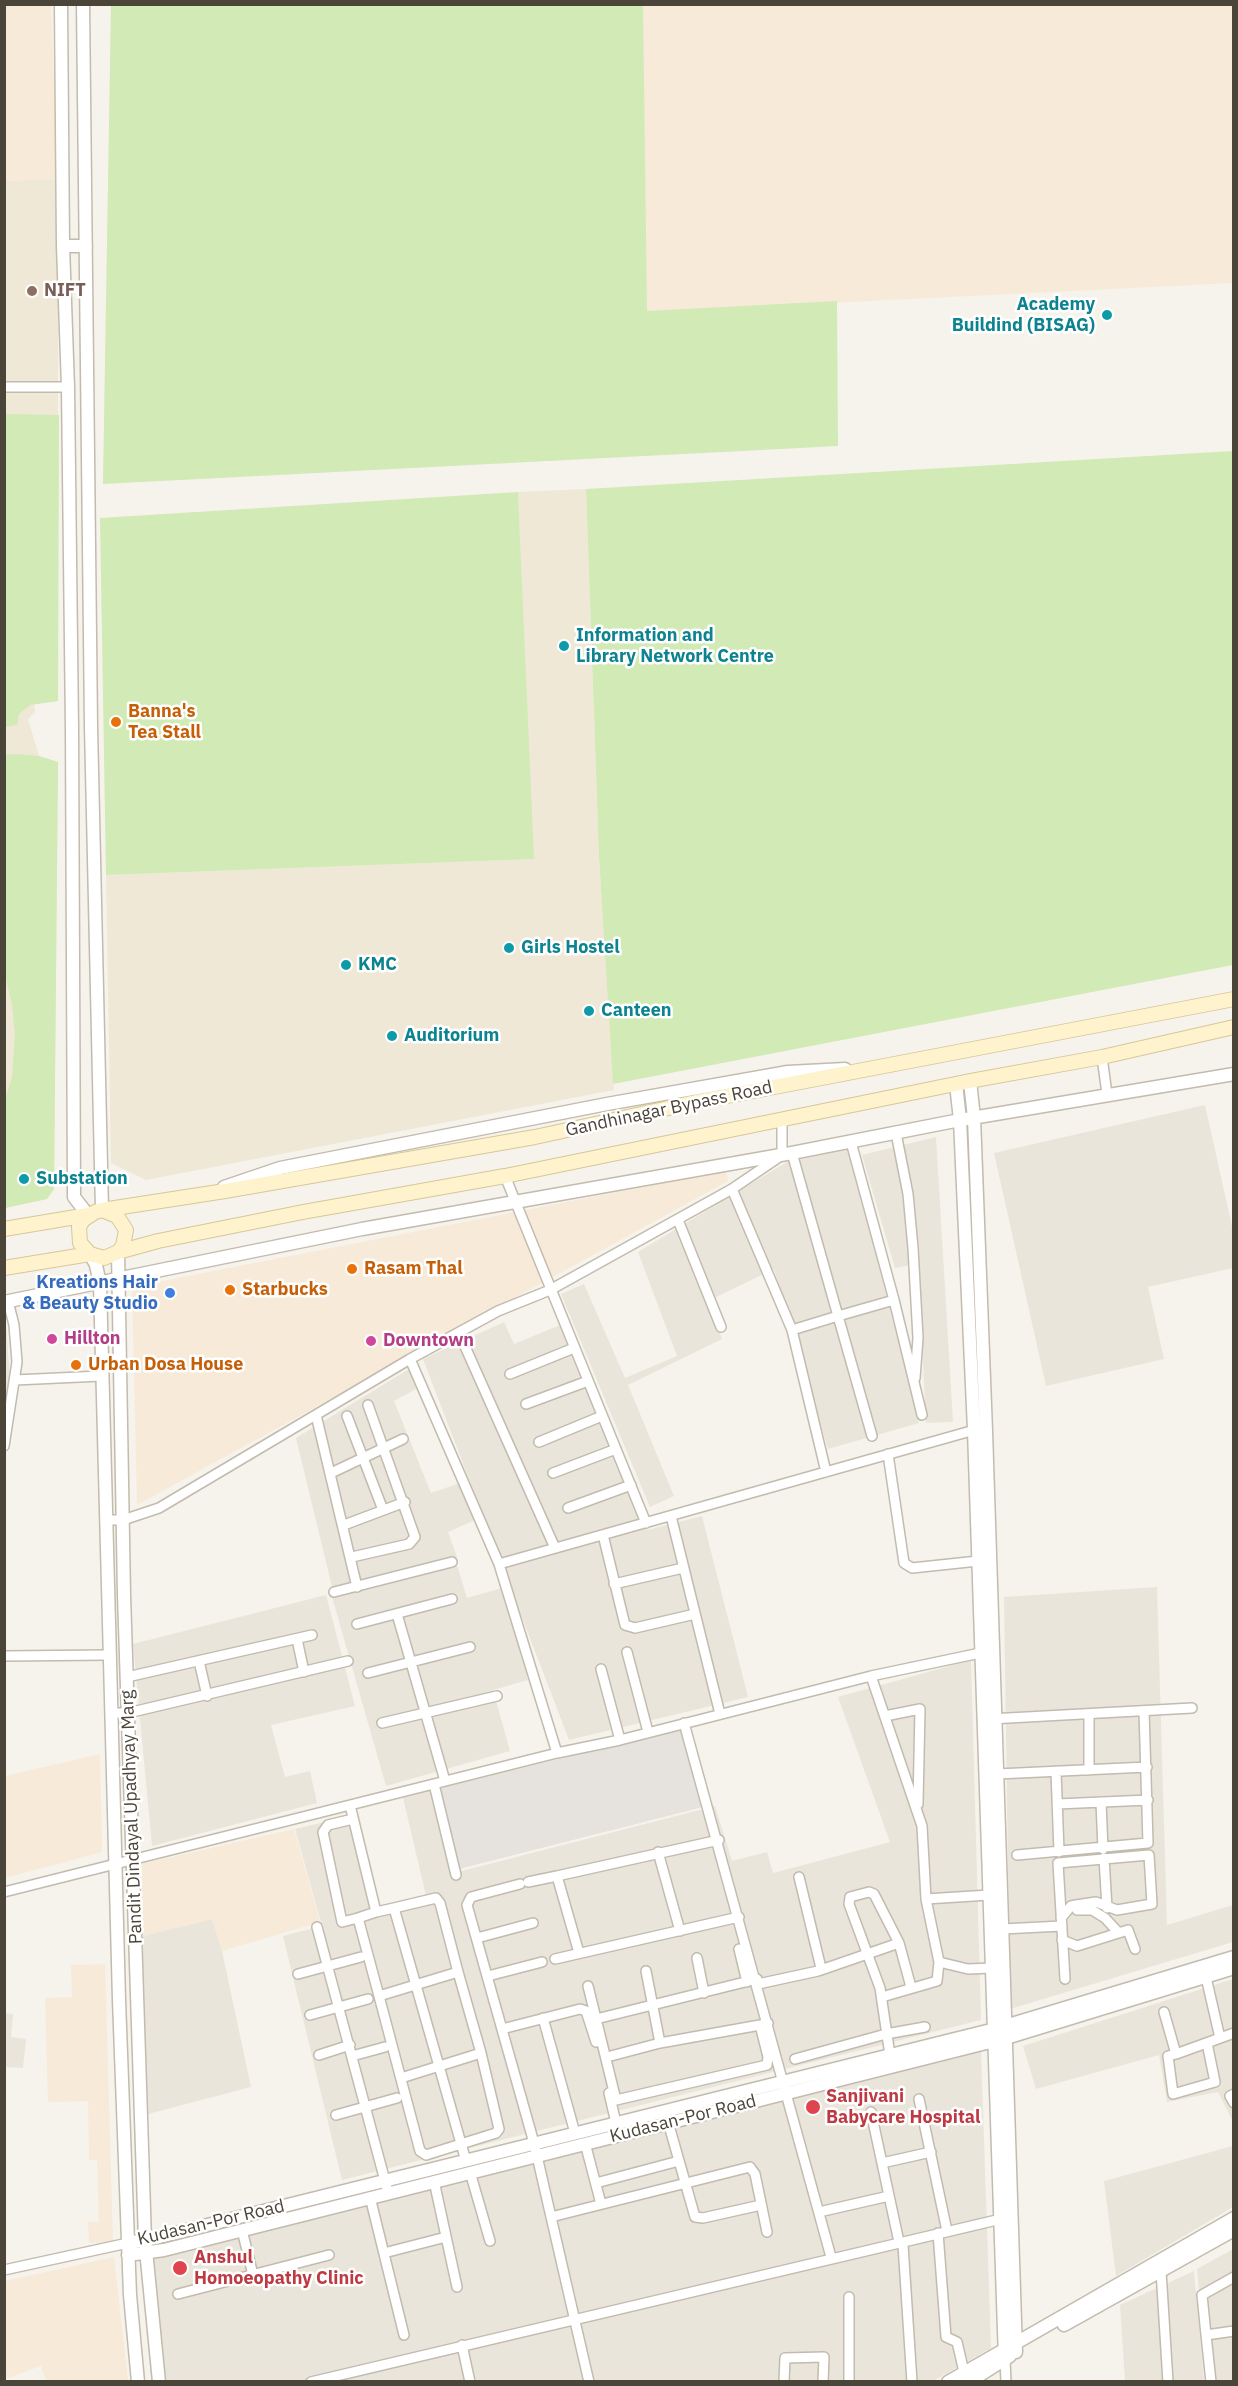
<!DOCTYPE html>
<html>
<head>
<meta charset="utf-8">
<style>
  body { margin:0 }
  #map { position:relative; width:1238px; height:2386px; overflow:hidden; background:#f6f3ec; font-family:"IBM Plex Sans",sans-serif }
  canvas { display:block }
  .frame { position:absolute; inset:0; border:6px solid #4b4439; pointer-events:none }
</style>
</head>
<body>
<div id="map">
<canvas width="1238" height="2386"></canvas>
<div class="frame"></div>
</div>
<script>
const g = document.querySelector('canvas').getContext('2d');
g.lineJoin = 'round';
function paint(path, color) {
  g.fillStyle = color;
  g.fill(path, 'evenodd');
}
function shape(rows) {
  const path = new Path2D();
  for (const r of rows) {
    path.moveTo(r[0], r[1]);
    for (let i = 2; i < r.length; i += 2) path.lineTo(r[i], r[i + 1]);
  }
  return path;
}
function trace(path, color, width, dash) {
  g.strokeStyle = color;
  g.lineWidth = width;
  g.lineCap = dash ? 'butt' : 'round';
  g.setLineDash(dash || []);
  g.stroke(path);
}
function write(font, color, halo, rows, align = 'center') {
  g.font = font + ' "IBM Plex Sans",sans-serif';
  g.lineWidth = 5;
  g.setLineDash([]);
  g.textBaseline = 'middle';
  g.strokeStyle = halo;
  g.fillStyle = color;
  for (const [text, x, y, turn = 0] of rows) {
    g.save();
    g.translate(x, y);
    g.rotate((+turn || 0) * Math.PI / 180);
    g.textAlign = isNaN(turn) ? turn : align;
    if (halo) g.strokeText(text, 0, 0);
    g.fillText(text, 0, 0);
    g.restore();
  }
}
paint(shape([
  [1205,1105,1233,1231,1233,1268,1148,1287,1164,1359,1046,1386,994,1153],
  [936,1137,953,1422,926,1423,918,1264,895,1268,862,1155],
  [849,1149,919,1423,828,1449,774,1269,708,1301,722,1339,628,1385,674,1496,650,1507,561,1294,584,1284,625,1378,677,1356,638,1252,787,1162],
  [5,1309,10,1379,5,1413,4,1309],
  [504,1322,514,1344,560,1325,647,1530,702,1516,748,1697,569,1740,423,1359],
  [409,1369,418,1388,394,1401,431,1493,460,1483,475,1520,448,1532,457,1557,333,1591,296,1438],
  [456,1562,467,1598,502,1588,528,1680,493,1690,510,1751,386,1786,332,1597],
  [1157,1587,1167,1925,1233,1905,1233,1942,1010,2009,1004,1597],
  [326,1595,355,1706,271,1725,285,1777,310,1771,317,1803,152,1846,133,1644],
  [971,1660,981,2020,425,2159,354,1918,421,2160,342,2180,283,1936,322,1926,295,1829,350,1816,374,1916,428,1904,403,1798,433,1790,454,1873,715,1806,732,1861,767,1852,773,1873,890,1842,838,1697],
  [212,1919,222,1951,251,2087,148,2114,142,1936],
  [1233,1979,1233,2122,1218,2092,1167,2102,1159,2055,1036,2089,1023,2046],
  [4,2013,13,2014,11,2037,26,2039,23,2068,5,2067],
  [981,2050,991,2348,933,2381,166,2381,153,2258],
  [1233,2146,1233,2207,1116,2276,1104,2181],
  [1233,2249,1233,2381,1207,2381,1197,2269],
  [1194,2271,1204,2381,1125,2381,1120,2305]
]), '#eae5da');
paint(shape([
  [4,5,51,5,58,179,5,181],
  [111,5,1233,5,1233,283,648,312,103,484],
  [725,1171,728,1181,137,1505,132,1287],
  [100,1754,102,1852,5,1878,5,1776],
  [294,1829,320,1922,222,1951,212,1919,142,1936,142,1864],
  [105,1964,113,2242,89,2243,88,2222,99,2222,97,2160,89,2160,88,2101,48,2102,45,1998,72,1997,71,1965],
  [114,2257,128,2381,46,2381,41,2366,5,2379,5,2281]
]), '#f7ead8');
paint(shape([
  [681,1729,703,1807,459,1869,441,1788]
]), '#e6e2dd');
paint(shape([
  [58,179,58,701,34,704,35,712,28,719,39,756,58,762,54,1189,47,1199,5,1208,4,181],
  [586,489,599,857,614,1090,146,1180,111,1163,106,875,533,859,518,492]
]), '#efe8d6');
paint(shape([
  [111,5,643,5,647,311,837,301,838,446,103,484],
  [5,414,59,415,58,701,30,705,19,714,17,725,5,727],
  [1233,451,1233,965,613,1084,599,857,586,489],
  [518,492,534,859,106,875,100,518],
  [17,754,39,756,58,762,54,1189,47,1199,5,1208,5,1099,12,1077,15,1034,12,1005,4,971,4,755]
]), '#d2eab5');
const minor = shape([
  [4,387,68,387],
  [1102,1057,1107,1094],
  [896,1133,908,1194,913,1248,918,1338,915,1378],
  [851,1142,894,1300,922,1415],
  [505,1176,646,1523],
  [732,1189,792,1330,838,1316,792,1153],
  [678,1220,721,1327],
  [792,1330,826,1472],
  [459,1333,555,1548],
  [410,1359,499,1564,557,1753,620,1740,871,1676,985,1652],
  [510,1374,574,1348],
  [15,1380,101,1376],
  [526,1404,588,1381],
  [316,1415,357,1587],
  [347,1416,383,1510],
  [872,1436,838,1316,894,1300],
  [539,1442,602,1416],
  [4,1446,17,1362,14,1325,8,1301],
  [888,1454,904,1563,912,1568,978,1561],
  [331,1473,403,1439],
  [553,1473,616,1449],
  [568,1508,631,1485],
  [671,1516,720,1714],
  [105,1520,123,1520,159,1508,410,1359,498,1311,550,1290,732,1189,782,1155,782,1119],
  [344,1525,405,1502],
  [603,1535,625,1625,635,1628,695,1614],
  [352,1557,409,1544,415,1537,368,1405],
  [499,1564,978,1429],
  [614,1584,683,1568],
  [334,1592,452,1562],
  [397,1614,445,1781],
  [357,1624,452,1599],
  [297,1639,304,1672],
  [627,1652,648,1732],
  [4,1656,109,1655],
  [199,1661,207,1696],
  [601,1669,620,1740],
  [368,1673,470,1647],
  [871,1676,922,1826,926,1899,939,1962,937,1981,882,1997],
  [127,1677,312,1635],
  [111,1713,128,1713,348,1661],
  [1089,1714,1089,1770],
  [885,1716,920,1709,918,1804],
  [990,1719,1192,1708],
  [382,1723,497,1696],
  [684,1723,831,2257],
  [1056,1771,1059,1852],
  [997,1774,1147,1767],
  [434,1784,456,1875],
  [1101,1802,1103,1849],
  [1057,1804,1148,1800],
  [350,1805,376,1912,358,1918,379,1996,420,2151,426,2155,496,2133,499,2129,481,2053,401,2078],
  [353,1819,328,1825,323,1832,342,1922,358,1918],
  [658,1852,680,1931],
  [1017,1855,1148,1843,1144,1711],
  [1104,1858,1107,1908],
  [799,1877,821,1968],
  [528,1882,557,1876],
  [520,1884,471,1897,467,1905,534,2143,589,2382],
  [4,1892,557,1753],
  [926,1899,989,1895],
  [1077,1910,1092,1910,1105,1918,1118,1932],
  [376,1912,394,1908,466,2161],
  [1061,1918,1071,1906,1076,1905,1096,1902,1117,1910,1152,1904,1149,1855,1058,1863,1065,1979],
  [317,1927,388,2192],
  [1002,1929,1062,1926],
  [477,1938,533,1923],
  [1062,1940,1077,1946,1128,1930,1135,1949],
  [739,1949,747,1982],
  [579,1953,557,1876,719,1840],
  [697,1958,704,1993],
  [555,1959,739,1917],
  [939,1962,968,1969,992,1968],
  [458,1972,481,2053],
  [1205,1973,1220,2038],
  [298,1974,361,1957],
  [488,1976,542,1962],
  [758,1984,818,1971,899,1943],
  [588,1986,616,2100,767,2065,768,2057,760,2025,768,2023],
  [379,1996,458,1972,440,1903,436,1898,394,1908],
  [1164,2012,1176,2054,1234,2033],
  [310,2015,368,1999],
  [543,2018,575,2133],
  [596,2019,757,1979],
  [502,2029,580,2009,586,2011,596,2042],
  [660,2043,760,2025],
  [1176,2054,1168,2056,1173,2094,1215,2082,1207,2043],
  [319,2055,350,2045],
  [890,2055,880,1988,849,1904,850,1897,869,1892,874,1894,899,1943,911,1987],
  [352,2056,385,2047],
  [607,2057,660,2043,646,1971],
  [795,2059,886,2034,925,2027],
  [609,2093,616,2123],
  [1234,2094,1230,2096,1234,2103],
  [919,2099,947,2231],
  [871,2112,899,2242],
  [336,2115,397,2098],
  [668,2122,695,2217,703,2218,761,2205],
  [585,2143,601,2204],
  [882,2163,931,2152],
  [470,2172,490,2241],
  [434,2181,457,2287],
  [596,2183,679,2161],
  [370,2197,404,2335],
  [819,2212,889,2196],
  [551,2217,750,2167,755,2174,767,2232],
  [242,2230,253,2275],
  [938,2233,946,2337,957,2342,964,2372],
  [903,2245,912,2382],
  [384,2253,446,2237],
  [4,2270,128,2243],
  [1161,2271,1168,2382],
  [178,2294,329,2255],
  [1206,2335,1202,2295,1234,2277],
  [462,2345,470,2382],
  [1005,2360,1006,2382],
  [311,2382,1001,2219],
  [784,2382,785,2358,824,2357,823,2382],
  [849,2382,849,2297],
  [1211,2382,1206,2335,1234,2331]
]);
const tertiary = shape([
  [61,4,63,246,68,387,72,729,74,1197,88,1215],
  [83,4,91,727,102,1210],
  [63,246,86,246],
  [970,1081,974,1118,986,1431,1016,2352],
  [956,1084,960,1120,974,1430,1005,2360],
  [224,1187,280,1168,607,1104,788,1072,845,1069],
  [118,1252,124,1595,145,2240,159,2382],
  [90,1254,96,1265,100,1284,119,2000,130,2295,138,2382],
  [4,1302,362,1229,792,1153,960,1120,1234,1074],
  [128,2243,159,2237,995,2029,1234,1957],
  [128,2255,164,2250,1006,2038,1234,1968],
  [1064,2325,1234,2230],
  [948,2382,1234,2218],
  [969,2382,1010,2356]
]);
const secondary = shape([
  [102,1210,117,1216,126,1230,123,1246,118,1252,104,1258,90,1254,80,1243,79,1227,83,1220,95,1212,102,1210,225,1191,535,1137,696,1102,1234,999],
  [4,1229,88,1215],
  [118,1252,158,1241,303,1212,505,1176,970,1081,1102,1057,1234,1027],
  [4,1268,90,1254]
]);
trace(minor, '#c2bbae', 12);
trace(tertiary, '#c2bbae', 15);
trace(secondary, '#d6c79b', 16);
trace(minor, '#fff', 9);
trace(tertiary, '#fff', 12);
trace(secondary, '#fff3cd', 14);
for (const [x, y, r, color] of [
  [32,291,6,"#8d6e63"],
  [1107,315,6,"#0f9aa8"],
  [564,646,6,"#0f9aa8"],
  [116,722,6,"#e8710a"],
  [509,948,6,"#0f9aa8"],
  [346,965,6,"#0f9aa8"],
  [589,1011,6,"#0f9aa8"],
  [392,1036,6,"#0f9aa8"],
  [24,1179,6,"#0f9aa8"],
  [352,1269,6,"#e8710a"],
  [230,1290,6,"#e8710a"],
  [170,1293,6,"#3f7fe0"],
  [52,1339,6,"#d1479c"],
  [371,1341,6,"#d1479c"],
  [76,1365,6,"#e8710a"],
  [813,2107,8,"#e0444e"],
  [180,2268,8,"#e0444e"]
]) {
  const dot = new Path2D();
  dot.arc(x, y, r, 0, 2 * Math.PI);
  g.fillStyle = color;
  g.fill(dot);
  trace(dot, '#fff', 2);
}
write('bold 18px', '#785e54', '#fff', [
  ["NIFT",44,291]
], 'left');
write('bold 18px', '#0d838f', '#fff', [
  ["Academy",1095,305,"right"],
  ["Buildind (BISAG)",1095,326,"right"],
  ["Information and",576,636],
  ["Library Network Centre",576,657],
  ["Girls Hostel",521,948],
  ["KMC",358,965],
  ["Canteen",601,1011],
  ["Auditorium",404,1036],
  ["Substation",36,1179]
], 'left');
write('bold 18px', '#c56008', '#fff', [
  ["Banna's",128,712],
  ["Tea Stall",128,733],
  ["Rasam Thal",364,1269],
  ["Starbucks",242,1290],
  ["Urban Dosa House",88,1365]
], 'left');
write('18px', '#4b4439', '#fff', [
  ["Gandhinagar Bypass Road",669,1109,-12],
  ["Pandit Dindayal Upadhyay Marg",132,1817,-92],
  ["Kudasan-Por Road",683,2119,-14],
  ["Kudasan-Por Road",211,2223,-13]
]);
write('bold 18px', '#366cbe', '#fff', [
  ["Kreations Hair",158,1283],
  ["& Beauty Studio",158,1304]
], 'right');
write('bold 18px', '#b23c85', '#fff', [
  ["Hillton",64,1339],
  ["Downtown",383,1341]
], 'left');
write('bold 18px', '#be3a42', '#fff', [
  ["Sanjivani",826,2097],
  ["Babycare Hospital",826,2118],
  ["Anshul",194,2258],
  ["Homoeopathy Clinic",194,2279]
], 'left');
</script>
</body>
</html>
